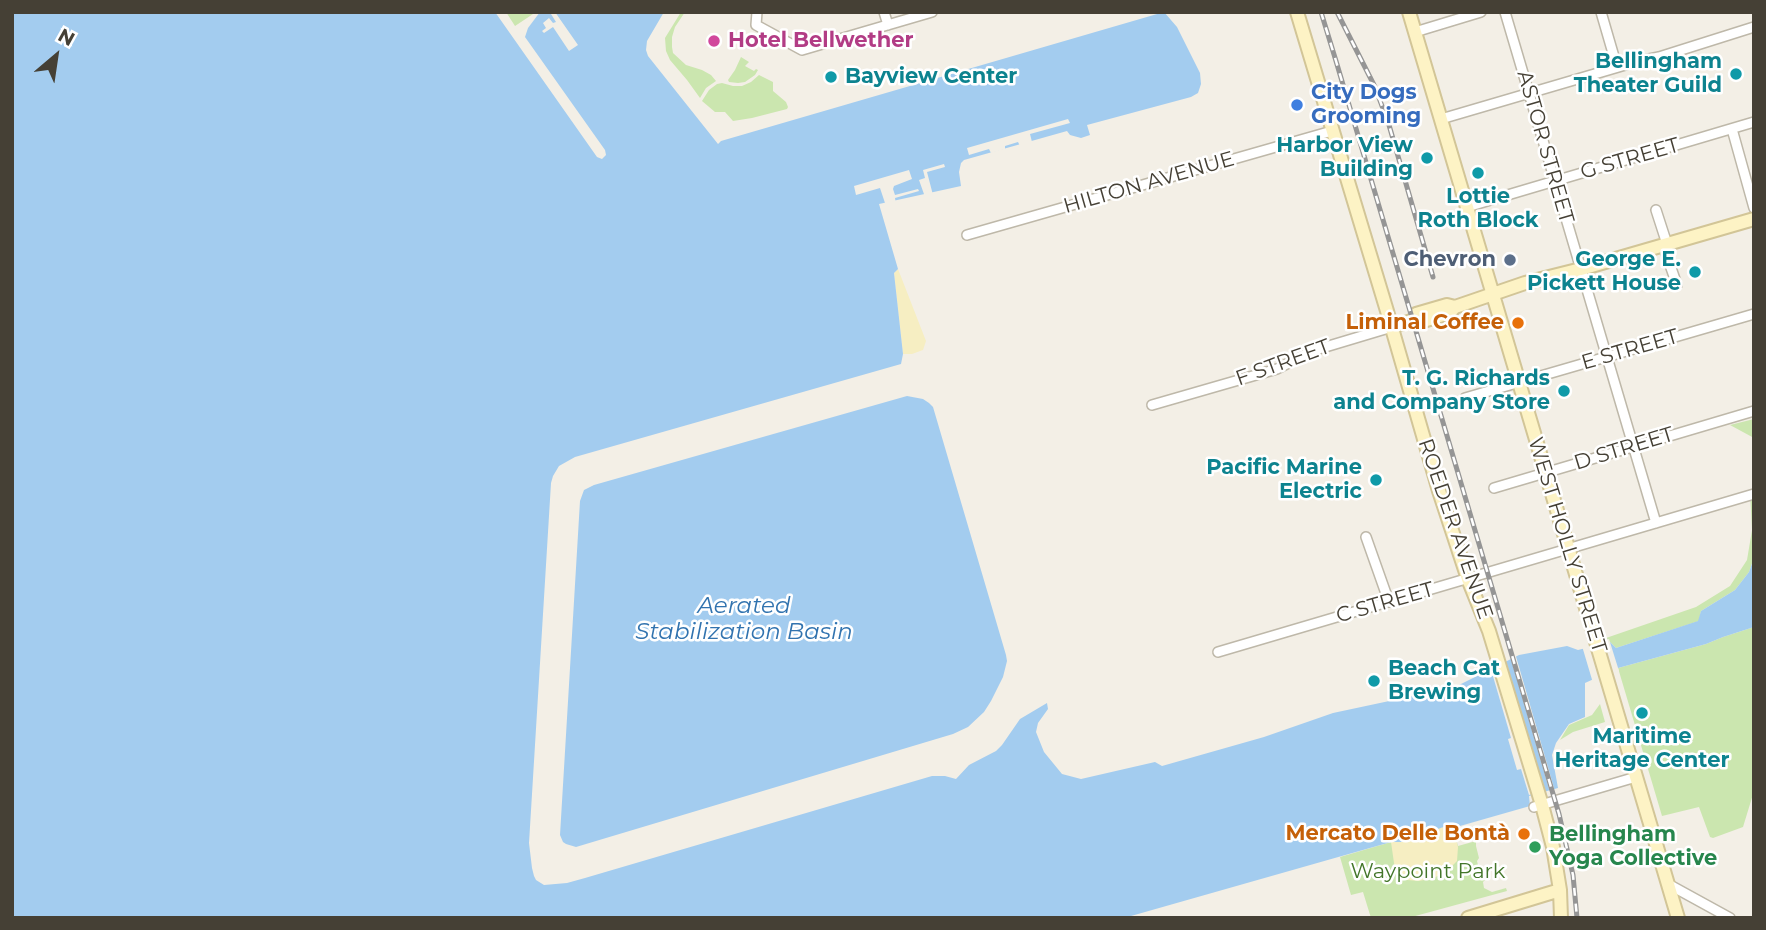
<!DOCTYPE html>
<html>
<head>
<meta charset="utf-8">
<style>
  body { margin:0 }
  #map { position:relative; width:1766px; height:930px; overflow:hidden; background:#f3efe6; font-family:Montserrat,sans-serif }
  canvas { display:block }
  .frame { position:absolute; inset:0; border:14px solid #454035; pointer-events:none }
  .north { position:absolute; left:21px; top:21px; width:70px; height:70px; -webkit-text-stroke:5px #fff; paint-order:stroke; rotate:29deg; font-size:19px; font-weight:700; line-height:28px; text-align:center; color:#454035 }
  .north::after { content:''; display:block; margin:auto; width:24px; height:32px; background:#454035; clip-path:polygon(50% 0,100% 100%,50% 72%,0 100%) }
</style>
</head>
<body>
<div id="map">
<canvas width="1766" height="930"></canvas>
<div class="frame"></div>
<div class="north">N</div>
</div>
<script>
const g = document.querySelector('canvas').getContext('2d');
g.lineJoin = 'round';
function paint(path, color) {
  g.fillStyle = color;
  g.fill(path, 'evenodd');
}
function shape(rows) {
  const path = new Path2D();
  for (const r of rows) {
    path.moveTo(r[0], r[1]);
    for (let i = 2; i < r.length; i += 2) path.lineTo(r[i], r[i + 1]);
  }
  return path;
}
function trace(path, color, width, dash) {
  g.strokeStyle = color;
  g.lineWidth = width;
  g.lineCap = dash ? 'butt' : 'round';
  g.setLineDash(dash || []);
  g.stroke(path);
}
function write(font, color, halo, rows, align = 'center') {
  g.font = font + ' Montserrat,sans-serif';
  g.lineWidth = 5;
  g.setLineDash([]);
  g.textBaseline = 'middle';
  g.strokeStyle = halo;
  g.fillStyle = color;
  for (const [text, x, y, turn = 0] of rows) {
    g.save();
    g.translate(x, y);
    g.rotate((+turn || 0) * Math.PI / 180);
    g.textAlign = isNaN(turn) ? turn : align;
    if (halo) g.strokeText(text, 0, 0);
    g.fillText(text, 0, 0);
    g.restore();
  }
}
paint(shape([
  [506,12,536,12,515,26],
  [681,12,685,12,675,27,672,37,672,47,673,53,686,65,702,70,711,75,716,81,706,88,700,98,687,80,670,60,666,51,665,38],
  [741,57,749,62,745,66,754,71,756,69,758,70,755,75,745,82,738,83,729,82,728,80,735,70],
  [759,75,773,82,773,91,786,102,788,107,787,109,752,118,733,121,725,112,715,112,702,101,709,90,717,84,722,83,733,86,742,86,751,82],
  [1754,419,1754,438,1730,425],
  [1754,491,1754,558,1749,572,1735,590,1701,611,1699,621,1616,648,1610,642,1607,643,1606,638,1696,607,1730,586,1747,560,1752,530,1750,492],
  [1754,627,1754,791,1743,827,1713,838,1710,837,1699,807,1662,816,1618,668,1706,644,1723,637],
  [1600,704,1605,722,1573,732,1560,740,1569,725,1592,715],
  [1449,825,1453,828,1458,846,1476,841,1476,846,1479,858,1477,861,1478,865,1481,865,1485,880,1483,882,1484,888,1492,892,1506,888,1507,891,1408,918,1371,918,1363,892,1351,895,1340,857,1391,842,1401,842]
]), '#cbe6af');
paint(shape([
  [898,269,926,341,923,350,912,354,903,354,894,273],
  [1449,825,1453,828,1458,847,1457,861,1448,870,1434,878,1419,881,1407,880,1395,870,1391,842,1401,842]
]), '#f6eec2');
paint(shape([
  [12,12,495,12,597,157,602,159,606,155,605,150,525,37,528,28,540,12,664,12,647,41,646,50,648,56,718,144,721,141,1164,12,1177,27,1200,73,1201,84,1198,93,1191,97,1087,125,1090,135,1081,138,1070,135,1067,131,964,160,961,163,959,172,961,186,879,204,898,269,894,273,903,354,901,364,575,457,559,466,553,476,551,483,529,843,532,868,534,876,536,880,544,885,567,883,585,878,932,776,945,776,956,779,969,765,996,751,1002,745,1020,719,1047,703,1048,709,1038,723,1036,732,1044,752,1062,774,1081,779,1155,762,1162,766,1264,737,1333,713,1455,687,1519,655,1567,646,1578,650,1610,642,1616,648,1698,621,1701,611,1735,590,1749,572,1754,558,1754,627,1723,637,1706,644,1618,668,1585,683,1585,717,1569,724,1556,743,1552,755,1558,788,1529,796,1530,806,1453,828,1449,825,1401,842,1391,842,1124,918,12,918],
  [907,396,923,399,929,403,933,407,1006,655,1007,661,1003,677,991,701,984,712,968,727,953,734,576,847,566,844,563,842,560,835,580,501,584,490,594,485]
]), '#a3ccef');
paint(shape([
  [555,12,578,45,569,51,553,27,544,33,542,31,546,28,543,23,549,18,553,23,556,22,551,14],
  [1068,119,1070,123,1030,134,1032,142,1020,146,1018,142,1005,146,1005,149,991,153,989,149,969,155,967,148],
  [944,164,945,167,927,172,933,195,925,197,919,180,925,178,923,170],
  [909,170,912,179,894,186,893,189,895,195,918,189,919,191,895,198,896,204,886,206,880,188,856,195,854,186],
  [1609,639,1619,671,1593,683,1582,646],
  [1515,653,1554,788,1549,789,1510,656],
  [1505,658,1544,791,1529,795,1521,769,1517,770,1508,739,1511,738,1490,666]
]), '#f3efe6');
const street = shape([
  [757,12,756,25,802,50,932,12],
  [884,12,888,25],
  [1505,12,1656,523],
  [1601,12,1617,67],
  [1415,32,1481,12],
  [1441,119,1639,61,1659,57,1754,27],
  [1732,129,1754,208],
  [1467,207,1754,122],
  [1656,210,1667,244],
  [967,235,1332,131],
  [1663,245,1677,285],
  [1465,398,1754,314],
  [1152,405,1277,369,1312,351,1392,327],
  [1494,488,1754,411],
  [1366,537,1389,602],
  [1218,652,1754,494],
  [1534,807,1636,777],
  [1668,884,1730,918]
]);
const secondary = shape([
  [1297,12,1387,311,1439,491,1468,579,1489,631,1542,805,1553,847,1560,890,1561,918],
  [1409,12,1678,918],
  [1414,320,1416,314,1447,305,1455,307],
  [1392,327,1414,320,1420,322,1449,313,1455,307,1525,283,1581,269,1754,219],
  [1468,918,1560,890]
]);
trace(street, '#beb8a9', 12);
trace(secondary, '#d2c597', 16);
trace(street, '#fff', 9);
trace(secondary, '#fdf3c5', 12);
const rail = shape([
  [1321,12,1336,61,1559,814,1573,875,1577,918],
  [1337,12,1375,87,1389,125,1433,277]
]);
trace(rail, '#959595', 5);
trace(rail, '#fff', 2.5, [8]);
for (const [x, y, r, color] of [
  [714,41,7,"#d1479c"],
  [1736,74,7,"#0f9aa8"],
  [831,77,7,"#0f9aa8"],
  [1297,105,7,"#3f7fe0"],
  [1427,158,7,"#0f9aa8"],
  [1478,173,7,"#0f9aa8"],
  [1510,260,7,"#5c6f8a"],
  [1695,272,7,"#0f9aa8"],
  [1518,323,7,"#e8710a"],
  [1564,391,7,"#0f9aa8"],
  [1376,480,7,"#0f9aa8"],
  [1374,681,7,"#0f9aa8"],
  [1642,713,7,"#0f9aa8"],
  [1524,834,7,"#e8710a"],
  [1535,847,7,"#2e9e5b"]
]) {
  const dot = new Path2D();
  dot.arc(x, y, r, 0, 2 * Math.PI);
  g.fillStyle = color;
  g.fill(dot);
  trace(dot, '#fff', 2.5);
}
write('bold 21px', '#b23c85', '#fff', [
  ["Hotel Bellwether",728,41]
], 'left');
write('bold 21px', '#0d838f', '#fff', [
  ["Bellingham",1722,62],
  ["Theater Guild",1722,86],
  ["Bayview Center",845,77,"left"],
  ["Harbor View",1413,146],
  ["Building",1413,170],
  ["Lottie",1478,197,"center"],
  ["Roth Block",1478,221,"center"],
  ["George E.",1681,260],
  ["Pickett House",1681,284],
  ["T. G. Richards",1550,379],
  ["and Company Store",1550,403],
  ["Pacific Marine",1362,468],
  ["Electric",1362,492],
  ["Beach Cat",1388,669,"left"],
  ["Brewing",1388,693,"left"],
  ["Maritime",1642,737,"center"],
  ["Heritage Center",1642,761,"center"]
], 'right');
write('bold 21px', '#366cbe', '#fff', [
  ["City Dogs",1311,93],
  ["Grooming",1311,117]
], 'left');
write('21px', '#454035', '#fff', [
  ["ASTOR STREET",1545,147,74],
  ["G STREET",1630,159,-16],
  ["HILTON AVENUE",1149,183,-16],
  ["E STREET",1630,350,-16],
  ["F STREET",1283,363,-20],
  ["D STREET",1624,449,-17],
  ["ROEDER AVENUE",1455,529,71],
  ["WEST HOLLY STREET",1567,545,73],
  ["C STREET",1385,603,-16]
]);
write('bold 21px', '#4e5e75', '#fff', [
  ["Chevron",1496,260]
], 'right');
write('bold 21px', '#c56008', '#fff', [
  ["Liminal Coffee",1504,323],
  ["Mercato Delle Bontà",1510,834]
], 'right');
write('bold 21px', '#27864d', '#fff', [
  ["Bellingham",1549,835],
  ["Yoga Collective",1549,859]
], 'left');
write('21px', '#43762a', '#fff', [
  ["Waypoint Park",1428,872]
]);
write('italic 23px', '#3173af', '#fff', [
  ["Aerated",744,606],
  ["Stabilization Basin",744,632]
]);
</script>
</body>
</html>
